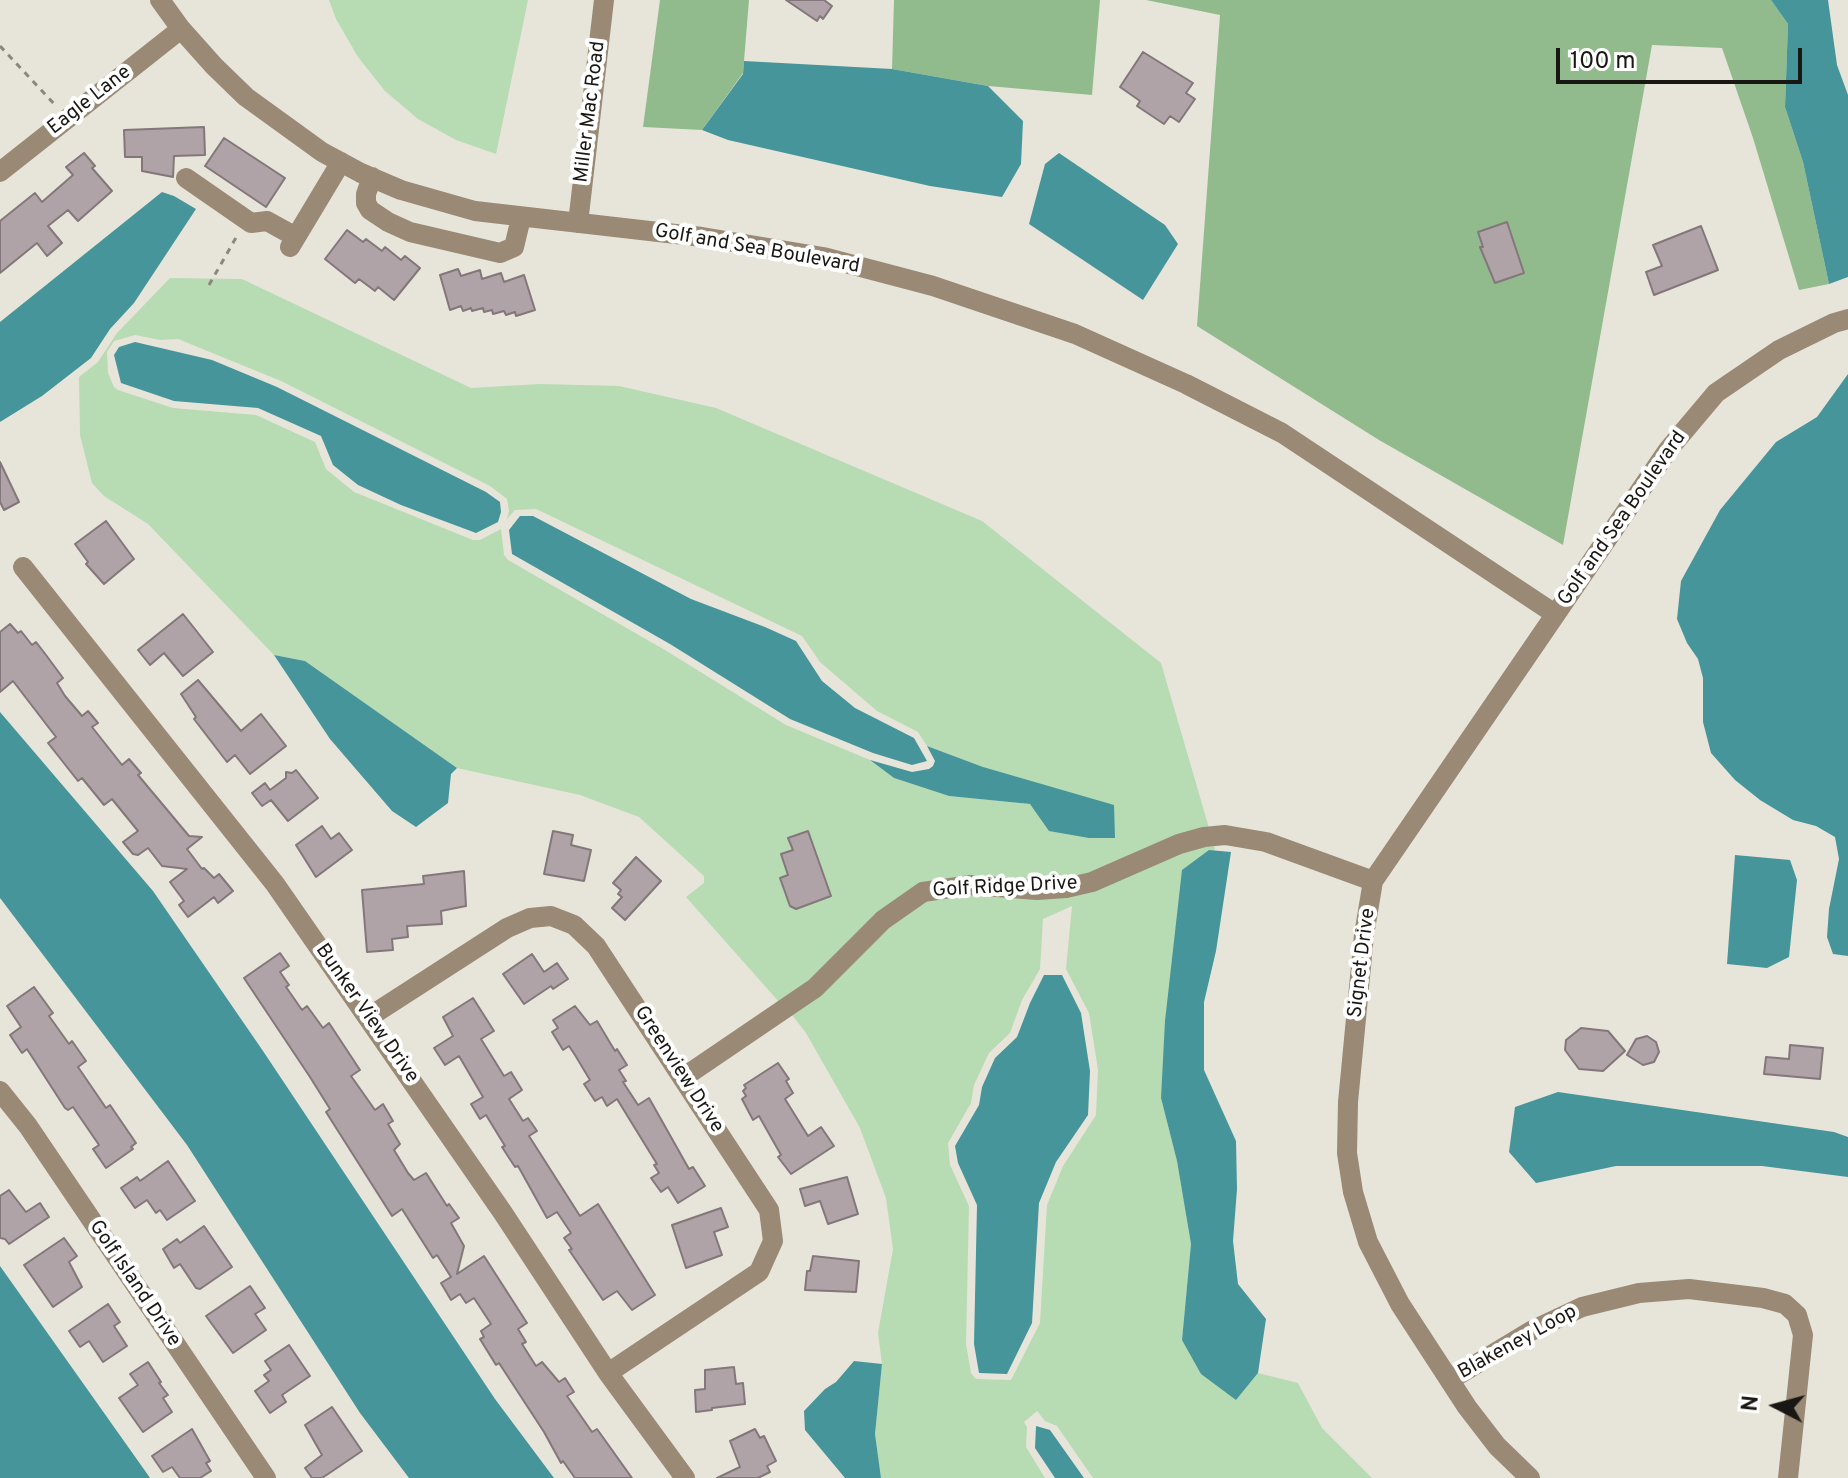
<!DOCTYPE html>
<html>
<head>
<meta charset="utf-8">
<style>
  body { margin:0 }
  #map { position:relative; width:1848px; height:1478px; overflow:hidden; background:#e7e5da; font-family:Overpass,sans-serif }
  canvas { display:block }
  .north { position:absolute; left:1736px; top:1366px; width:80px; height:80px; -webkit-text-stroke:6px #fff; paint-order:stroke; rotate:276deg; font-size:22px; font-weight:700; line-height:32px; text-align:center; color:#181713 }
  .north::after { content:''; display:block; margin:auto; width:28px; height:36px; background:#181713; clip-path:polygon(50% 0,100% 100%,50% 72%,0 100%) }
  .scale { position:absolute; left:1556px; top:48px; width:246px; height:36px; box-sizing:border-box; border:4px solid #181713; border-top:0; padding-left:10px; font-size:24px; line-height:28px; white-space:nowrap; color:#181713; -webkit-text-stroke:6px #fff; paint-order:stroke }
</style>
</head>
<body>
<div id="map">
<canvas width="1848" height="1478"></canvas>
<div class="north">N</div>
<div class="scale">100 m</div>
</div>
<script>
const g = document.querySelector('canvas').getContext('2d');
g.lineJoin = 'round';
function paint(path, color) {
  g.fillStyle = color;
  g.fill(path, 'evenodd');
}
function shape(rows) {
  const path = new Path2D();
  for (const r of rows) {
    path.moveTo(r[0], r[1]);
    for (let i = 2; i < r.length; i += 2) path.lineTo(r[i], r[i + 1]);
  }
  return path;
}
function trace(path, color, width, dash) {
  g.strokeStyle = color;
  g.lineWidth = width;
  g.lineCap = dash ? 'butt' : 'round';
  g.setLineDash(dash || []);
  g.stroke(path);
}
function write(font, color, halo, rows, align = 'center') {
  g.font = font + ' Overpass,sans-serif';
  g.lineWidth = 8;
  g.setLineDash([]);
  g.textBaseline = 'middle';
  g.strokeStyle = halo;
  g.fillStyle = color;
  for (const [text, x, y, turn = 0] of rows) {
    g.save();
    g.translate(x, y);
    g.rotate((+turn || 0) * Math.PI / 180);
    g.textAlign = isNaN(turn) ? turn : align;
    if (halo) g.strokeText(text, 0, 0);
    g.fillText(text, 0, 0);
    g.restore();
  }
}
paint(shape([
  [329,0,528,0,496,154,456,140,418,119,385,91,358,57,336,19],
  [170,278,242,279,471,388,540,384,619,386,716,408,982,521,1161,663,1209,828,1175,836,1089,874,1064,880,921,883,809,982,779,1002,686,897,704,883,704,876,639,817,580,795,457,768,305,661,274,655,148,524,104,496,92,483,80,435,79,377,98,362,117,333],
  [135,335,160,340,178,339,281,381,490,486,507,499,509,511,507,519,515,510,536,509,802,636,820,662,877,711,918,732,927,746,983,767,1089,838,1030,804,949,796,894,778,870,760,786,725,665,650,508,560,504,555,501,529,480,540,473,540,354,492,326,469,315,442,256,415,173,408,118,390,114,387,108,373,107,352,114,341],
  [1214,845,1215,851,1209,850,1161,1098,1177,1161,1191,1244,1182,1340,1236,1400,1258,1373,1298,1383,1322,1428,1372,1478,1093,1478,1057,1426,1045,1421,1037,1411,1024,1422,1027,1427,1026,1447,1045,1478,881,1478,875,1434,882,1364,878,1333,893,1249,886,1198,860,1128,806,1033,792,1015,890,927,927,900,972,894,1036,899,1182,852],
  [1072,906,1066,969,1089,1013,1098,1070,1096,1115,1063,1166,1047,1205,1040,1323,1011,1380,976,1379,971,1373,966,1344,969,1206,950,1165,948,1143,971,1103,974,1085,989,1053,1010,1033,1022,1000,1040,969,1043,919]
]), '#b7dbb2');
paint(shape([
  [660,0,749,0,743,73,702,130,643,127],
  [894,0,1100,0,1092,95,988,86,892,69],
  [1146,0,1771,0,1788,24,1785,107,1803,162,1829,284,1799,290,1753,138,1722,48,1652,45,1563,545,1379,440,1197,326,1220,15]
]), '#92bb8d');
paint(shape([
  [1771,0,1828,0,1837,65,1848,95,1848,277,1829,284,1803,162,1785,107,1788,24],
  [744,61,892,69,988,86,1023,121,1021,164,1002,197,930,186,728,140,702,130,743,74],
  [1059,153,1165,225,1178,244,1143,300,1029,224,1045,164],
  [162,192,174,196,196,209,134,303,110,329,91,358,42,396,0,422,0,322],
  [135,342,212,360,277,387,486,492,500,502,501,512,498,522,476,533,401,505,358,485,333,465,321,436,258,408,174,401,121,383,114,355,119,347],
  [1848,374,1848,956,1833,954,1827,937,1829,909,1839,859,1835,837,1816,826,1793,820,1760,800,1735,780,1711,753,1703,722,1703,678,1698,659,1687,643,1677,619,1681,581,1720,510,1776,442,1817,417],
  [520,516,533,516,691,599,765,627,796,641,822,681,855,708,914,738,927,761,912,765,873,753,790,719,670,644,512,554,509,530],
  [274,655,305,661,457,768,451,774,448,803,416,827,392,811,330,739],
  [0,712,153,891,263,1051,495,1399,554,1478,409,1478,360,1413,187,1145,0,898],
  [927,746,983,767,1114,805,1115,838,1089,838,1049,831,1030,804,949,796,894,778,870,760,912,772,929,769,933,766,935,761],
  [1209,850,1231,852,1216,951,1204,1002,1204,1070,1236,1141,1237,1189,1233,1241,1238,1284,1266,1319,1258,1373,1236,1400,1201,1374,1182,1340,1191,1244,1177,1161,1161,1098,1165,1021,1182,870],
  [1735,855,1790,860,1797,880,1789,957,1767,968,1727,964],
  [1044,975,1062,975,1081,1013,1090,1071,1088,1115,1056,1162,1039,1203,1032,1323,1007,1374,979,1373,974,1344,977,1205,958,1163,955,1146,979,1105,982,1087,995,1058,1017,1037,1030,1003],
  [1558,1092,1834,1132,1848,1137,1848,1177,1762,1166,1616,1166,1536,1183,1509,1152,1515,1107],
  [0,1266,148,1475,150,1478,0,1478],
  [854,1361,882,1364,875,1434,881,1478,845,1478,805,1430,804,1411,825,1389,836,1382],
  [1036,1426,1050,1430,1084,1478,1055,1478,1035,1448]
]), '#45959a');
const building = shape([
  [786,0,824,0,832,6,823,19,820,16,817,21,786,0],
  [1143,52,1193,83,1186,93,1195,99,1179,122,1170,116,1164,124,1137,106,1140,101,1120,87,1143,52],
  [204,127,205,155,174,156,173,177,142,171,142,157,125,157,124,130,204,127],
  [224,138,285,178,266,207,205,166,224,138],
  [84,153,95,166,92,168,112,191,78,221,68,210,48,226,62,243,47,256,37,243,0,273,0,221,35,193,42,202,73,175,66,167,84,153],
  [1507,222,1524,273,1495,283,1480,247,1483,247,1478,232,1507,222],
  [1701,226,1718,270,1654,295,1646,272,1662,266,1653,245,1701,226],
  [347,230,363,242,366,239,382,251,385,247,401,260,405,256,420,268,394,300,378,287,375,291,359,279,355,283,325,259,347,230],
  [458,269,461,276,480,270,482,279,501,273,504,282,524,275,535,310,516,316,515,312,506,315,504,311,493,314,492,310,484,312,483,308,472,311,471,308,463,311,461,306,450,310,440,275,458,269],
  [0,462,19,502,4,510,0,502,0,462],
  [106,521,134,559,104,584,86,564,88,562,75,544,106,521],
  [183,614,213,652,183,676,164,653,150,665,138,650,183,614],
  [10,624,18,633,21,631,32,645,36,642,46,655,63,678,57,683,65,696,82,716,88,711,98,723,92,727,122,765,129,759,141,773,138,775,189,836,202,837,187,849,202,869,204,868,214,878,219,874,233,891,218,903,214,897,188,917,179,905,184,901,170,882,187,869,162,866,148,848,138,855,133,854,123,842,138,831,112,799,104,805,82,778,78,781,48,743,56,737,13,681,0,692,0,632,10,624],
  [198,680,241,731,261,714,286,746,250,774,235,755,227,762,194,719,196,717,181,694,198,680],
  [296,770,318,798,288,821,271,800,262,806,252,793,265,783,270,790,286,778,286,772,292,773,296,770],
  [322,826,331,839,339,833,352,850,316,877,296,845,322,826],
  [553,831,573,835,571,845,591,850,584,881,544,874,553,831],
  [808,831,831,896,796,909,790,906,780,878,788,875,781,854,793,850,788,838,808,831],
  [636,857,661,881,625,920,612,908,622,897,618,894,621,890,613,883,636,857],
  [464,871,466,906,441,911,442,924,407,926,408,937,392,939,393,950,367,952,362,890,424,884,423,876,464,871],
  [280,953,289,966,280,972,289,985,286,987,302,1010,307,1006,323,1028,329,1023,360,1070,351,1076,375,1110,383,1104,393,1121,388,1124,400,1144,394,1150,408,1173,414,1180,426,1173,447,1206,449,1204,459,1218,451,1223,464,1246,457,1274,484,1256,527,1323,518,1329,526,1342,522,1344,536,1366,542,1362,559,1382,565,1378,574,1392,567,1396,592,1432,597,1429,632,1478,575,1478,563,1461,561,1463,544,1432,499,1363,496,1365,480,1339,484,1337,481,1331,491,1324,474,1298,466,1303,460,1294,451,1300,441,1283,451,1277,437,1255,433,1258,402,1209,392,1216,326,1112,330,1109,310,1077,244,978,280,953],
  [532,954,544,972,557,963,568,979,553,989,551,986,524,1004,503,974,532,954],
  [34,987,53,1013,49,1016,69,1044,72,1041,86,1061,78,1067,106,1108,110,1105,136,1143,131,1147,133,1149,106,1168,93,1149,99,1145,73,1107,68,1110,65,1108,27,1049,22,1053,10,1035,21,1027,7,1006,34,987],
  [473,998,494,1031,481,1039,504,1076,511,1072,522,1090,509,1099,523,1121,528,1118,537,1131,529,1136,580,1216,598,1204,655,1295,632,1310,617,1291,603,1300,569,1250,572,1249,564,1238,571,1233,557,1212,547,1218,518,1166,515,1167,502,1147,505,1146,486,1115,480,1119,471,1104,483,1097,459,1056,445,1065,434,1048,453,1036,443,1017,473,998],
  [575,1006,590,1025,597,1021,615,1051,617,1049,627,1065,619,1070,626,1081,623,1082,638,1105,649,1098,689,1169,693,1167,705,1186,678,1203,668,1187,661,1192,651,1178,659,1173,654,1165,657,1164,617,1099,607,1106,602,1097,595,1101,584,1084,590,1080,575,1055,569,1046,563,1050,552,1032,558,1028,553,1020,575,1006],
  [1581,1028,1608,1031,1625,1051,1603,1071,1579,1069,1565,1050,1566,1040,1581,1028],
  [1647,1036,1656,1042,1659,1052,1654,1062,1643,1065,1627,1055,1636,1039,1647,1036],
  [1790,1045,1823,1048,1820,1079,1764,1074,1766,1057,1789,1059,1790,1045],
  [778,1063,789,1079,786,1081,793,1093,785,1099,808,1136,821,1127,834,1146,791,1174,778,1157,781,1155,759,1116,753,1120,742,1099,746,1096,743,1091,746,1088,744,1085,778,1063],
  [168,1161,195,1201,167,1220,160,1210,156,1213,147,1200,135,1208,121,1188,137,1177,140,1181,168,1161],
  [847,1177,858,1214,828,1224,820,1201,805,1206,800,1189,847,1177],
  [9,1190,26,1212,40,1203,49,1217,9,1244,5,1239,0,1238,0,1196,9,1190],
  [721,1208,728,1227,714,1232,722,1255,686,1268,672,1225,721,1208],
  [204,1226,232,1267,200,1289,196,1288,180,1264,174,1268,163,1249,177,1239,180,1243,204,1226],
  [64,1238,77,1256,69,1262,82,1287,53,1307,24,1265,64,1238],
  [813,1256,859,1261,856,1292,805,1290,807,1271,810,1271,813,1256],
  [250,1286,265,1308,255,1314,266,1330,233,1353,206,1316,250,1286],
  [108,1304,120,1322,114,1326,127,1346,103,1362,89,1341,80,1347,69,1331,108,1304],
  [289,1345,310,1376,282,1395,286,1402,270,1413,255,1391,269,1381,264,1375,271,1370,265,1361,289,1345],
  [148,1362,161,1382,159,1383,168,1395,163,1398,172,1412,143,1432,119,1398,138,1385,130,1374,148,1362],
  [734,1367,736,1384,743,1383,745,1404,712,1408,712,1410,696,1412,695,1390,705,1389,705,1370,734,1367],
  [332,1407,362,1451,322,1478,312,1478,305,1468,322,1455,305,1425,332,1407],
  [192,1429,210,1461,206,1463,211,1471,200,1478,180,1478,172,1467,163,1472,152,1456,192,1429],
  [755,1429,760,1438,764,1436,776,1461,767,1466,770,1472,758,1478,717,1478,740,1467,730,1441,755,1429]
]);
paint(building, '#afa3a7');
trace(building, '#83777b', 2);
trace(shape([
  [0,46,57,107],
  [209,285,237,236]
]), '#89877f', 3, [6, 6]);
trace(shape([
  [160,0,181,29,214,66,246,97,322,152,361,173,401,190,475,211,702,237,823,257,933,286,1075,334,1186,384,1282,433,1555,614],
  [0,172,181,29],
  [372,177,366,194,366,203,370,210,388,222,410,232,500,253,514,247,521,218],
  [186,178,251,223,267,221,296,237],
  [578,223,604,0],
  [290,247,341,162],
  [23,567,275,884,503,1213,608,1373,685,1478],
  [369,1017,507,928,530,918,551,916,574,925,596,946,769,1210,773,1241,759,1272,608,1373],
  [684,1077,815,988,883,920,923,892,971,885,1037,890,1066,888,1092,882,1179,844,1204,837,1225,835,1266,842,1373,881],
  [0,1091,28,1126,266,1478],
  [1450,1380,1531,1331,1582,1307,1639,1293,1689,1289,1763,1298,1785,1304,1797,1315,1803,1335,1788,1478],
  [1530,1478,1497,1446,1467,1407,1400,1304,1368,1242,1353,1192,1347,1153,1348,1102,1364,935,1373,881,1668,450,1716,393,1779,350,1834,323,1848,319]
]), '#998975', 20);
write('20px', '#181713', '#fff', [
  ["Eagle Lane",90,101,-38],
  ["Miller Mac Road",591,112,-83],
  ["Golf and Sea Boulevard",757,250,10],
  ["Golf and Sea Boulevard",1623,519,-55],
  ["Golf Ridge Drive",1005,888,-3],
  ["Signet Drive",1363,963,-83],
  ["Bunker View Drive",366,1014,55],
  ["Greenview Drive",678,1070,57],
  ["Golf Island Drive",134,1284,56],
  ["Blakeney Loop",1518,1343,-29]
]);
</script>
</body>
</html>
